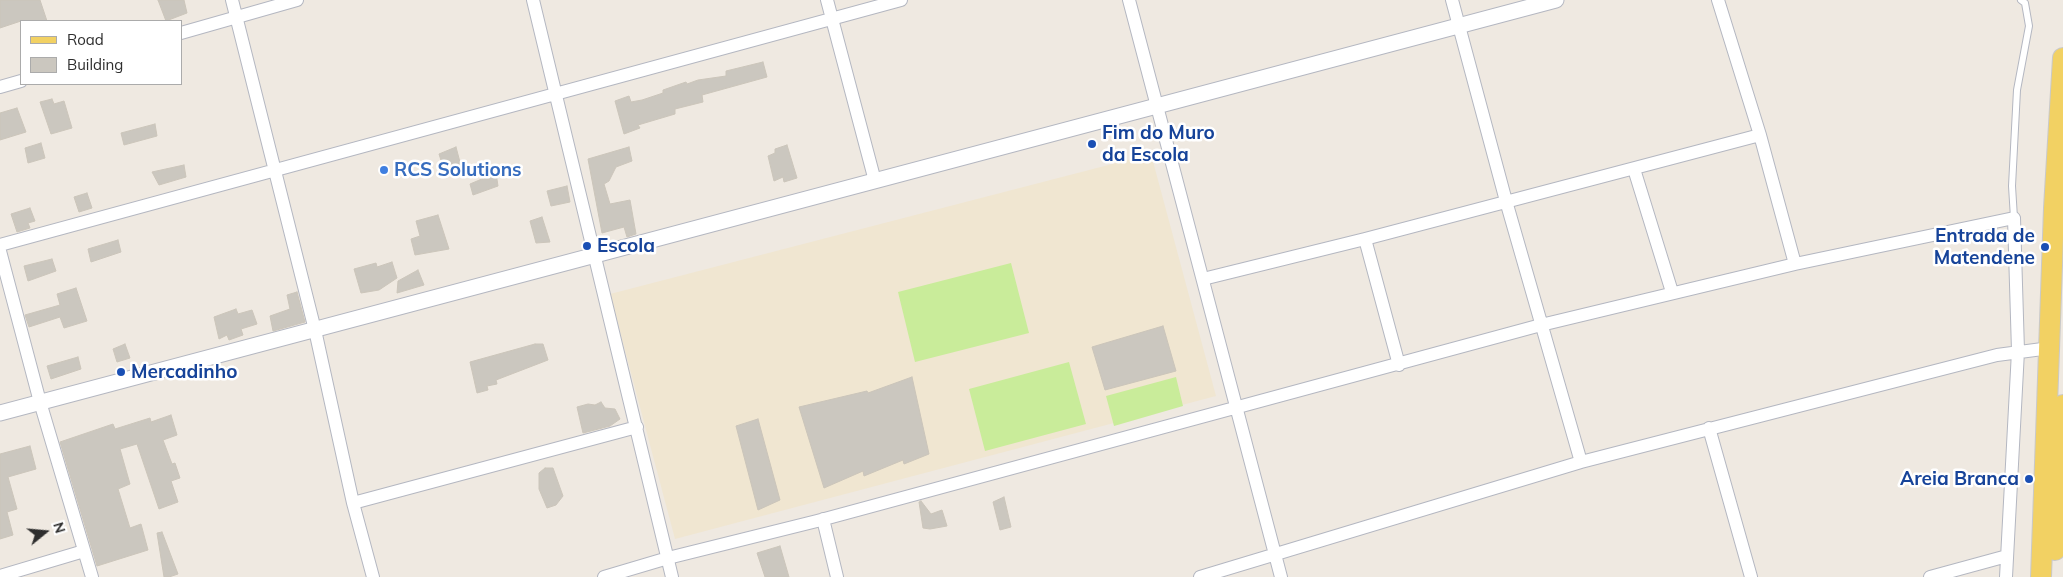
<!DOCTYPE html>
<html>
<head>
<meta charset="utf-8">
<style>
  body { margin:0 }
  #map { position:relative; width:2063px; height:577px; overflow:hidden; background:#efe9e1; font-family:Mulish,sans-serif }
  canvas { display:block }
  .legend { position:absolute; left:20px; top:20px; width:162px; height:65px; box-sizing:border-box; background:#fff; border:1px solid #ababab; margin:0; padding:6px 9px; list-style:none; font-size:15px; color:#2e2e2e }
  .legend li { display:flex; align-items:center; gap:10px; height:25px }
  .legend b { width:25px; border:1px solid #ababab }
  .north { position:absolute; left:20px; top:507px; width:50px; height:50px; -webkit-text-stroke:4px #fff; paint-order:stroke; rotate:73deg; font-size:14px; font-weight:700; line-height:20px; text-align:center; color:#2e2e2e }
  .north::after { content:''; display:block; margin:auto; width:18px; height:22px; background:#2e2e2e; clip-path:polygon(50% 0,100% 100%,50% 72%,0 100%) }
</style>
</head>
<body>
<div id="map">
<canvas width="2063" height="577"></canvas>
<ul class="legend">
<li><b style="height:6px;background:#f2d163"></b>Road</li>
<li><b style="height:14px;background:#cbc7bf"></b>Building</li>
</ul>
<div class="north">N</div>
</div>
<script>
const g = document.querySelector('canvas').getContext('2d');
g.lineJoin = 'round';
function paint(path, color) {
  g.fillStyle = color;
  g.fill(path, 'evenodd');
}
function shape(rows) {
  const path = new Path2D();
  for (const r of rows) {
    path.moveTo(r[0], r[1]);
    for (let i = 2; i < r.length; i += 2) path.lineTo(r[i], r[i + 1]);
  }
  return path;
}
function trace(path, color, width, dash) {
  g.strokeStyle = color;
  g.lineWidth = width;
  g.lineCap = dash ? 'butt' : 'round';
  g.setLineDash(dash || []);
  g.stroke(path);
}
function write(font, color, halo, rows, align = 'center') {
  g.font = font + ' Mulish,sans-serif';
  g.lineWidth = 5;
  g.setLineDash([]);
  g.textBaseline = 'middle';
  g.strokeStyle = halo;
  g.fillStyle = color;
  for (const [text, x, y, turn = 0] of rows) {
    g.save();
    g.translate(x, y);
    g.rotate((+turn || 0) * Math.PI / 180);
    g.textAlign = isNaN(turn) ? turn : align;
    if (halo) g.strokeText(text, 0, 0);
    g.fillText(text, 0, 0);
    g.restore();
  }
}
paint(shape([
  [1151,154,1216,396,675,539,610,294]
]), '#f0e6d1');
paint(shape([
  [1011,263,1029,333,915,362,898,292],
  [1069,362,1086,424,985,451,969,389],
  [1176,377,1183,406,1114,426,1106,396]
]), '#c9ec9a');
const building = shape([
  [0,0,40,0,47,21,21,21,0,28,0,0],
  [158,0,184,0,187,13,166,21,158,0],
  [763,62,767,77,702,95,703,102,675,109,675,114,638,125,640,128,624,134,615,101,629,96,631,102,642,100,663,93,663,90,686,82,687,84,698,80,726,76,726,71,763,62],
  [52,99,54,104,64,101,72,128,51,134,40,102,52,99],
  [17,108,26,132,0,140,0,113,17,108],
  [155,124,157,136,124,145,121,133,155,124],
  [41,143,45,158,28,163,25,148,41,143],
  [787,145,797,178,784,182,783,177,774,181,768,156,775,153,775,149,787,145],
  [456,147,461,166,444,170,439,154,456,147],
  [629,147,632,161,616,167,609,181,604,184,610,204,630,200,636,234,627,237,624,227,602,233,588,159,629,147],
  [184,165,186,177,159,185,152,172,184,165],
  [496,173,498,186,473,195,470,184,496,173],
  [567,186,570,202,551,206,547,191,567,186],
  [87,193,92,208,79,212,74,197,87,193],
  [30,208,35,221,28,223,30,228,17,232,11,214,30,208],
  [438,215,449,249,415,255,411,239,420,236,416,221,438,215],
  [542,217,550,242,536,243,530,221,542,217],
  [118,240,121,252,91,262,88,249,118,240],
  [52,259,56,271,28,281,24,266,52,259],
  [392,262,397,278,379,290,361,293,354,269,376,263,377,267,392,262],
  [418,270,424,285,397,293,398,281,418,270],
  [76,288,87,321,64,328,60,317,29,327,25,315,60,305,57,294,76,288],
  [297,292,305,322,273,331,270,316,290,309,287,295,297,292],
  [236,309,238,314,252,310,257,324,241,329,243,335,229,340,227,335,219,339,214,317,236,309],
  [1163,326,1176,371,1105,390,1092,347,1163,326],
  [125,344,130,358,117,362,113,349,125,344],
  [535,344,543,344,548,360,496,380,497,384,487,386,488,390,477,393,470,362,535,344],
  [78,357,81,369,51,379,47,366,78,357],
  [912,377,929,454,904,464,903,460,864,476,863,471,824,488,799,407,867,391,868,393,912,377],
  [601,402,605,408,615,409,620,419,610,426,583,433,577,407,588,404,595,405,601,402],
  [171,415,177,435,163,440,172,464,175,463,180,478,171,481,178,502,159,509,137,444,120,449,130,484,118,489,130,528,141,524,148,550,97,566,60,442,113,424,115,429,150,418,151,422,171,415],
  [758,419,780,500,758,510,736,426,758,419],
  [30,446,36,469,8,477,17,509,7,512,13,535,0,539,0,454,30,446],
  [545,468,553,468,563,496,556,505,547,508,539,489,539,473,545,468],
  [1004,497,1011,527,1000,530,993,502,1004,497],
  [921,501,931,514,942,510,947,526,930,529,923,528,919,502,921,501],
  [162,532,178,574,169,577,164,577,157,533,162,532],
  [780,546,789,577,765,577,757,553,780,546]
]);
paint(building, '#cbc7bf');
trace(building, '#cbc5ba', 1);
const service = shape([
  [2014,218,2012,186,2017,90,2029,26,2025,3,2021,0]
]);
const minor = shape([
  [232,0,315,330,353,503,373,577],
  [533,0,672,577],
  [827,0,875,181],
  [1129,0,1281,577],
  [1452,0,1506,201,1581,462],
  [181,33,297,0],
  [0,87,21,81],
  [1634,169,1672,292],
  [1365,239,1399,365],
  [0,245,901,0],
  [0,251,40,402,92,577],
  [1795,264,2014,218,2018,351,2006,577],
  [1203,279,1365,239,1760,135],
  [1709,428,1751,577],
  [353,503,637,427],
  [823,519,837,577],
  [0,576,84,551],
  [604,577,668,558,817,521,1541,325,1795,264,1760,135,1718,0],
  [1200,577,1581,462,1997,355,2050,348],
  [1930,577,2007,556]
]);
const tertiary = shape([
  [0,413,1556,0]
]);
const primary = shape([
  [2055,550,2063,405],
  [2041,577,2054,208,2063,58]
]);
trace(service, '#b4b7c1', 8);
trace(minor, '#b4b7c1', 14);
trace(tertiary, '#b4b7c1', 17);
trace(primary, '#c9c9c9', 22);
trace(service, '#fff', 6);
trace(minor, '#fff', 12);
trace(tertiary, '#fff', 15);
trace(primary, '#f2d163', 20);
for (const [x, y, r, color] of [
  [1092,144,5,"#1a4fb4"],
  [384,170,5,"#3f7fe0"],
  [587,246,5,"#1a4fb4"],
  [2045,247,5,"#1a4fb4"],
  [121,372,5,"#1a4fb4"],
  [2029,479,5,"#1a4fb4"]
]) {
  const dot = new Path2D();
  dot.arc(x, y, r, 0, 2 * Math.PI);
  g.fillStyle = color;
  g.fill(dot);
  trace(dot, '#fff', 2);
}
write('bold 19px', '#164399', '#fff', [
  ["Fim do Muro",1102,133],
  ["da Escola",1102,155],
  ["Entrada de",2035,236,"right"],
  ["Matendene",2035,258,"right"],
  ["Escola",597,246],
  ["Mercadinho",131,372],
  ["Areia Branca",2019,479,"right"]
], 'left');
write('bold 19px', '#366cbe', '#fff', [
  ["RCS Solutions",394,170]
], 'left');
</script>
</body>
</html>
